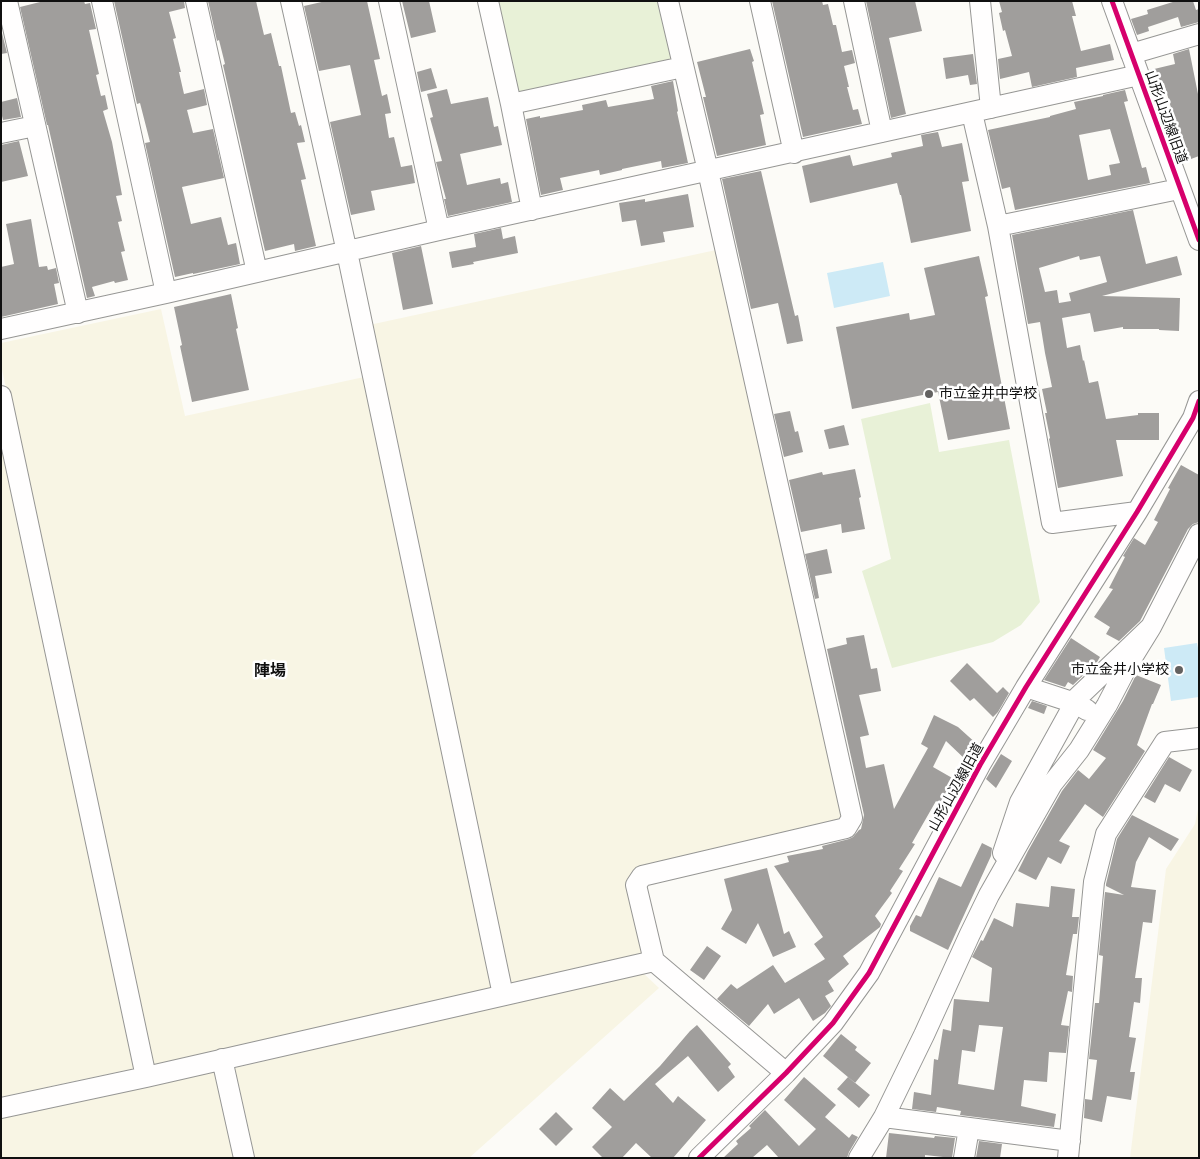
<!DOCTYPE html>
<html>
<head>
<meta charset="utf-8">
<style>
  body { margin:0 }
  #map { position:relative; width:1200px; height:1159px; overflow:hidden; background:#fcfbf7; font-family:"Playfair Display",serif }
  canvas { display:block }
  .frame { position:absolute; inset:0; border:2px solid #101010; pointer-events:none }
</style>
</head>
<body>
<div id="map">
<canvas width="1200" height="1159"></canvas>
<div class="frame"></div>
</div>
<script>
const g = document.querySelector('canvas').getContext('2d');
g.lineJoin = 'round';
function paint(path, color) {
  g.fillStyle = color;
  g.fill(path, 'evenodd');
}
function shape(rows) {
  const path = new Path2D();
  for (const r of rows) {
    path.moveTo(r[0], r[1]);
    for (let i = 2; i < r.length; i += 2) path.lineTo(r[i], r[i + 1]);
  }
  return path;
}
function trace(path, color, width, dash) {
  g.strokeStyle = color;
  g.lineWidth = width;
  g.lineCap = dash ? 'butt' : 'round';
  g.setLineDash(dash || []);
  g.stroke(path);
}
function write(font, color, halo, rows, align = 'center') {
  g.font = font + ' "Playfair Display","Noto Sans JP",serif';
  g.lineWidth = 5;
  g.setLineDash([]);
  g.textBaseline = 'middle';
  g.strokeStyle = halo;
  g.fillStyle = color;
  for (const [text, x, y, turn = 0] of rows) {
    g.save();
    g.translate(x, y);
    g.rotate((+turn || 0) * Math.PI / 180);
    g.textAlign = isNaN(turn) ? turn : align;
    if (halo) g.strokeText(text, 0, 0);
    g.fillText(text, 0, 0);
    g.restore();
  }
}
paint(shape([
  [716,250,843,813,838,824,636,869,645,954,509,985,369,325],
  [161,309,185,416,364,377,495,989,153,1065,1,365,1,343],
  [1,434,136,1068,1,1097],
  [1199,804,1199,1158,1130,1158,1166,869,1195,824],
  [642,972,659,988,469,1158,255,1158,235,1068],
  [216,1068,236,1158,1,1158,1,1115]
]), '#f8f5e4');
paint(shape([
  [488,1,668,1,683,67,511,104],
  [930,403,939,452,1009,440,1040,602,1021,625,993,642,892,668,862,571,891,559,861,419]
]), '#e8f1d7');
paint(shape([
  [883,262,890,296,834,308,827,273],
  [1197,643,1199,653,1199,697,1171,701,1164,648]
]), '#cdeaf6');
paint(shape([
  [44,1,84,1,85,4,90,3,96,29,89,30,99,74,96,75,101,96,105,95,108,109,103,111,112,142,122,195,116,196,122,221,118,222,125,251,121,252,128,280,115,283,114,281,92,287,95,296,87,298,48,125,47,125,20,7],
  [114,1,184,1,185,8,169,12,176,38,173,39,181,72,179,72,184,94,204,89,207,105,187,110,193,133,213,129,224,178,182,187,191,224,221,217,228,245,236,243,240,264,193,274,193,273,175,277,145,143,150,142,140,103,137,104],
  [208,1,256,1,264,35,271,33,279,66,281,66,291,113,295,112,299,126,301,125,305,142,297,143,306,179,301,180,316,246,295,251,294,244,265,251,223,65,225,64,219,40,217,41],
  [326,1,367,1,380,59,374,60,382,96,387,94,391,113,385,114,389,138,394,137,401,167,412,165,415,183,371,191,375,210,351,215,330,122,361,115,350,65,319,71,304,6],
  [402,1,429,1,436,32,411,38],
  [772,1,822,1,823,5,828,4,833,25,836,25,842,52,852,50,855,63,844,66,849,87,847,87,853,110,858,109,862,124,803,137],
  [866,1,915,1,922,31,889,38,906,114,891,118],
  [999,1,1072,1,1076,16,1072,16,1081,51,1110,44,1114,60,1076,68,1077,77,1032,87,1029,72,1000,79,998,59,1012,56,1005,30,1003,31,999,13,1002,12],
  [1176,1,1193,1,1196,10,1199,9,1199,22,1181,27,1178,17,1148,27,1149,31,1137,35,1131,19,1148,14,1147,10],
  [1,29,7,53,1,54],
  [750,49,754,61,752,62,764,114,760,115,766,145,717,156,703,97,706,97,697,62],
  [1189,49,1199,99,1199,156,1183,162,1177,144,1181,143,1164,83,1155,85,1150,70,1175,64,1173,54],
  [973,54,977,84,970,85,968,75,946,79,943,58],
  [431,68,437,88,421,92,417,72],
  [673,81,678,111,677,112,688,163,662,168,661,161,622,169,622,170,600,175,599,170,560,178,563,190,541,195,526,119,540,116,540,118,583,110,582,105,606,100,608,107,654,99,651,86],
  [447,89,451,104,488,97,494,127,498,126,502,145,460,154,467,185,500,178,501,184,508,182,512,202,448,216,444,199,446,199,436,162,442,161,430,118,433,117,427,94],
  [1125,90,1128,101,1124,102,1142,168,1146,167,1150,183,1015,210,1010,187,1002,189,988,130,1050,117,1050,116,1076,109,1074,102,1103,96,1103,95],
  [1110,129,1120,163,1109,165,1111,175,1088,180,1079,135],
  [17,98,21,117,3,120,1,112,1,102],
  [938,132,942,147,962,143,969,181,962,182,971,231,911,243,901,195,900,195,897,183,810,203,802,166,850,155,853,166,892,157,891,153,923,146,921,135],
  [19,141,28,176,1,182,1,145],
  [761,171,795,316,798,315,803,341,787,344,778,303,751,309,722,179],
  [688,194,694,227,663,232,665,242,641,246,636,220,622,222,619,203,645,199,645,202],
  [1133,210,1146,264,1177,256,1182,275,1102,296,1180,298,1179,331,1159,330,1159,329,1123,329,1123,327,1094,332,1090,313,1062,318,1067,348,1080,345,1083,361,1084,360,1089,383,1098,381,1106,419,1138,415,1138,413,1159,413,1159,440,1116,440,1123,476,1058,488,1049,439,1050,438,1045,413,1047,413,1042,389,1052,387,1045,353,1040,322,1028,324,1012,235],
  [1079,256,1080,260,1100,256,1107,282,1069,293,1071,301,1059,303,1057,290,1045,292,1039,268],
  [31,219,39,267,47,266,48,270,56,268,59,283,54,284,58,304,1,317,1,267,14,264,6,224],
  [501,228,503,239,515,236,518,253,473,262,474,264,452,268,449,252,476,247,474,234],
  [421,246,433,304,403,310,392,253],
  [979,256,988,296,985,297,1010,429,948,440,938,392,852,409,836,327,909,313,910,320,935,315,924,268],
  [231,294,238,328,236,329,249,390,192,402,180,346,182,345,174,307],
  [790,411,795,432,798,431,803,452,784,457,774,414],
  [844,425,849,445,829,449,824,430],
  [1181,465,1199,475,1199,522,1193,524,1188,529,1140,621,1119,641,1106,634,1110,627,1094,617,1113,589,1109,588,1125,557,1123,556,1134,538,1145,545,1158,522,1154,520,1170,489,1168,488],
  [855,469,861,497,859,498,865,529,842,533,841,524,801,532,789,480,822,472,823,475],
  [827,549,832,573,815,576,819,598,815,599,805,554],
  [864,635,871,669,877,668,881,691,859,695,869,735,860,737,866,768,884,764,894,809,928,748,921,744,934,715,958,727,978,745,973,753,967,761,946,741,933,767,954,779,940,804,936,801,912,843,915,844,899,869,903,871,890,891,892,893,875,916,881,924,880,927,843,956,849,964,828,981,834,991,825,996,831,1006,825,1013,813,1021,799,998,774,1014,768,1004,749,1026,717,999,731,984,737,989,773,965,785,983,825,959,814,944,823,937,774,866,789,862,787,856,823,849,822,846,849,839,853,837,859,830,861,829,864,815,827,649,847,644,846,638],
  [1071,638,1100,657,1097,662,1073,685,1068,682,1065,687,1044,680],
  [967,663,997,693,1003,687,1009,693,998,712,993,717,974,698,970,701,950,681],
  [1136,675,1161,685,1153,704,1152,704,1137,745,1145,751,1103,817,1085,804,1059,841,1070,846,1061,864,1048,857,1036,880,1018,871,1028,851,1062,791,1078,770,1089,779,1106,758,1093,750,1123,701],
  [1032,701,1047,706,1044,714,1028,708],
  [1001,754,1012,761,996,788,986,779],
  [1169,757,1192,770,1180,792,1165,784,1155,803,1144,797],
  [1132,815,1179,839,1171,851,1149,837,1136,862,1131,887,1156,890,1152,923,1143,922,1135,978,1142,978,1140,1003,1134,1002,1129,1037,1136,1038,1130,1072,1135,1072,1131,1100,1107,1096,1102,1122,1084,1118,1085,1099,1092,1100,1097,1060,1089,1059,1095,1003,1099,1003,1103,956,1099,955,1105,892,1124,895,1106,886,1106,884,1117,839],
  [982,843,992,848,991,856,948,950,910,931,910,926,916,915,921,917,939,877,961,887],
  [767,868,784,934,789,931,796,947,773,957,758,923,746,944,721,929,732,910,724,879],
  [1051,886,1075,889,1072,917,1079,917,1077,934,1073,934,1066,975,1073,976,1072,992,1068,991,1061,1025,1069,1026,1066,1053,1049,1052,1047,1082,1024,1080,1021,1106,1056,1114,1054,1127,960,1115,961,1111,937,1107,936,1112,912,1109,914,1092,931,1095,934,1059,938,1060,943,1029,951,1031,954,999,989,1002,992,968,972,957,981,940,983,941,994,918,1013,927,1016,903,1049,907],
  [979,1025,1003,1027,994,1090,958,1084,962,1050,975,1052],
  [707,946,721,956,704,980,690,970],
  [697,1025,731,1064,728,1067,735,1077,718,1092,688,1056,655,1084,673,1103,678,1096,706,1120,673,1158,652,1158,636,1143,622,1158,603,1158,592,1147,612,1127,592,1108,610,1088,624,1101,660,1066,690,1031],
  [841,1034,857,1047,855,1050,871,1063,855,1083,823,1056],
  [804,1077,836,1105,825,1117,849,1138,852,1134,858,1137,849,1152,847,1158,779,1158,767,1145,752,1158,723,1158,738,1144,736,1141,751,1128,749,1126,765,1110,799,1146,816,1129,784,1100],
  [848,1077,870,1095,859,1108,837,1089],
  [556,1112,573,1129,556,1146,539,1129],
  [889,1133,934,1138,935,1136,955,1138,952,1158,925,1155,925,1158,886,1158],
  [979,1141,1002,1144,1000,1158,976,1158]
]), '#a09e9c');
const minor = shape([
  [7,1,78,313],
  [102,1,166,293],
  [196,1,257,272],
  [291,1,347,252,503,995],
  [389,1,439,230],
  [488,1,511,104,532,210],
  [760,1,794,153],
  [854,1,882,132],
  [980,1,991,108],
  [1112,1,1199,240],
  [1131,54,1199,34],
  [511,104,683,67],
  [972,113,998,226,1052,523,1137,512],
  [1,133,35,126],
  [998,226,1179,189],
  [1,329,166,293,439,230,1139,75],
  [1,396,146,1077],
  [1026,687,1075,703,1087,710],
  [1003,853,1020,802,1078,697,1151,627,1199,534],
  [654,961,786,1073],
  [222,1059,244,1158],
  [1,1108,146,1077,654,961,636,885,642,876,846,828,852,818,708,171,668,1],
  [884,1117,1070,1141],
  [699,1158,786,1073,833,1023,869,973,980,765,1026,687,1137,512,1193,418,1199,401],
  [859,1158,884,1117,924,1035,970,934,989,895,1052,784,1079,750,1107,705,1130,661,1151,627],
  [964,1158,969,1128],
  [1068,1158,1094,882,1106,834,1165,742,1199,738]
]);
trace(minor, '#969694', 22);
trace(minor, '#fffefe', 20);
trace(shape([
  [1112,1,1199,240],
  [699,1158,786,1073,833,1023,869,973,980,765,1026,687,1137,512,1193,418,1199,401]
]), '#d6006c', 5);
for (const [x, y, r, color] of [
  [929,394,5,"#636261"],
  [1179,670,5,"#636261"]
]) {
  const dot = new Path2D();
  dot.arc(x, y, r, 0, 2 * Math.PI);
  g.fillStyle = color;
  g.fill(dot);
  trace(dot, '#fff', 2);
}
write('14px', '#101010', '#fff', [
  ["山形山辺線旧道",1166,117,70],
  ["山形山辺線旧道",956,787,-61]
]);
write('14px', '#101010', '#fff', [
  ["市立金井中学校",939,394],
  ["市立金井小学校",1169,670,"right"]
], 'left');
write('bold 16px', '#101010', '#fff', [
  ["陣場",270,671]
]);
</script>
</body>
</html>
